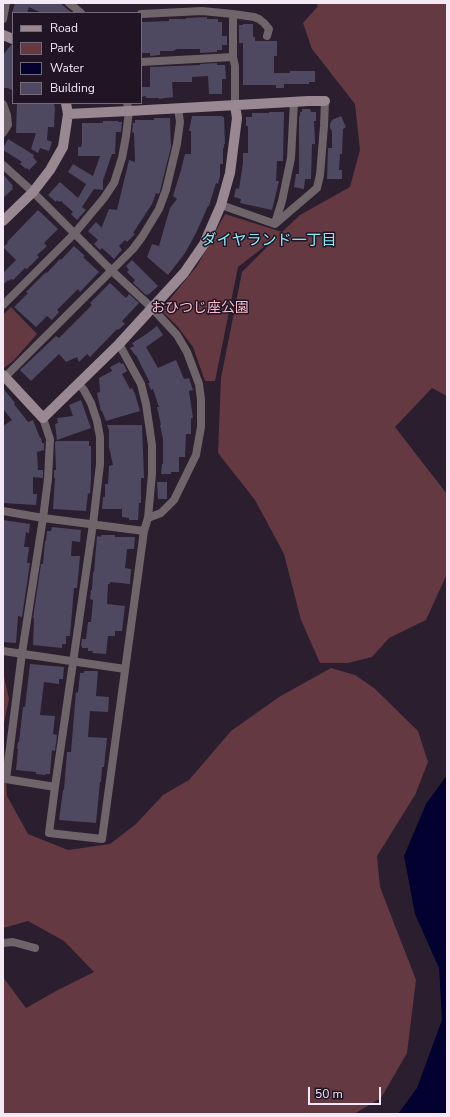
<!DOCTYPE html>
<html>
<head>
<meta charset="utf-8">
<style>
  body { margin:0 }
  #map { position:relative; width:450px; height:1117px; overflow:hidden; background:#2b1e2f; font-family:"Nunito Sans",sans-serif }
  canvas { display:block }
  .frame { position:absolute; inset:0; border:4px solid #f3eaf6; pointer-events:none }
  .legend { position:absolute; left:12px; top:12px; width:130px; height:92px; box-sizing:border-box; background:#211425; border:1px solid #756a79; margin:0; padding:5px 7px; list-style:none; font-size:12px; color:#f3eaf6 }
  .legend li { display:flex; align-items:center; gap:8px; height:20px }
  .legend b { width:20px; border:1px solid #756a79 }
  .scale { position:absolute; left:308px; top:1087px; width:73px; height:18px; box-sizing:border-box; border:2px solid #f3eaf6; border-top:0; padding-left:5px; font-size:12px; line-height:14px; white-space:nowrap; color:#f3eaf6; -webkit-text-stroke:3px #211425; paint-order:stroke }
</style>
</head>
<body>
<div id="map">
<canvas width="450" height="1117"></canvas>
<div class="frame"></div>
<ul class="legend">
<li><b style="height:5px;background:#998892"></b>Road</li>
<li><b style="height:11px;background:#643942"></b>Park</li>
<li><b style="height:11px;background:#03012f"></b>Water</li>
<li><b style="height:11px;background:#4e4960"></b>Building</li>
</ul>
<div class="scale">50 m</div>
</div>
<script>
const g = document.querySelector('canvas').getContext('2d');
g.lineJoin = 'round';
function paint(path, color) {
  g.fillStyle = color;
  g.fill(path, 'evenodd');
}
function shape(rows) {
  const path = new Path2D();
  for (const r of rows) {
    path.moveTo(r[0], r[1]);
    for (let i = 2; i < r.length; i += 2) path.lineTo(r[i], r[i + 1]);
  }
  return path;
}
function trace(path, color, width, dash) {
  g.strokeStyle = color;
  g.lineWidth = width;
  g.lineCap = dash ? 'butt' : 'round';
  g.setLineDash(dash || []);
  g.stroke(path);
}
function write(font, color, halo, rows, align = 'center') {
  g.font = font + ' "Nunito Sans","Noto Sans JP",sans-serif';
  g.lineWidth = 3;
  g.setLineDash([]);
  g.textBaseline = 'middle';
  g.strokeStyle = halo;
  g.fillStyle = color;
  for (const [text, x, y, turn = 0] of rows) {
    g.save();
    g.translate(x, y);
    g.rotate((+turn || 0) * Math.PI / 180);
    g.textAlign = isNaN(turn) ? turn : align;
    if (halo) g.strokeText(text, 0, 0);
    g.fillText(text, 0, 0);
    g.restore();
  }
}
paint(shape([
  [316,3,447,3,447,396,432,388,395,427,447,494,447,574,426,620,389,638,372,657,348,663,320,663,301,620,284,554,255,500,218,453,221,378,242,272,278,236,238,267,215,381,205,381,193,347,178,327,161,310,197,266,225,214,282,232,300,215,350,187,360,150,355,104,312,49,303,23,318,6],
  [11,307,37,334,14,360,4,368,3,367,3,315],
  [331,668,355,675,374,688,418,731,428,762,415,795,377,856,380,887,416,980,407,1053,381,1098,354,1114,3,1114,3,977,26,1008,56,991,94,972,64,941,28,921,3,928,3,672,9,699,3,728,7,796,28,834,68,850,110,844,136,824,163,795,189,780,231,731,279,697]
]), '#643942');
paint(shape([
  [447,775,447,1114,398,1114,417,1088,442,1020,439,968,415,914,404,856,426,804]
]), '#03012f');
paint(shape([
  [15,3,60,3,72,13,41,13,29,7,27,13,12,13],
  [207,17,207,19,218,19,218,22,222,22,222,36,227,36,227,45,222,45,222,50,217,50,217,52,200,53,200,49,177,49,173,51,160,51,160,55,150,56,150,53,141,53,141,22,169,21,169,19,186,19,186,18],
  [243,24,253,24,253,37,255,37,255,41,277,41,277,56,274,56,274,73,290,73,290,71,315,71,315,82,309,82,309,84,284,84,284,88,276,88,276,85,243,85,243,43,239,43,239,25,243,25],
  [11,45,13,45,13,91,8,88,3,88,3,55],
  [217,63,217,65,225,65,226,79,222,79,222,94,209,94,208,76,192,77,192,82,172,82,173,97,159,99,159,98,146,98,146,96,141,97,141,87,150,87,150,67,200,65,200,64],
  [17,103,54,103,55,108,54,127,48,127,47,140,52,142,49,151,40,148,38,153,31,149,36,133,16,133],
  [302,109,310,109,311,112,316,112,316,121,314,121,315,144,312,144,311,179,305,179,304,189,294,187,296,174,299,174,299,116,300,116,300,112,302,112],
  [269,112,284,112,283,161,277,161,276,181,279,181,272,210,240,203,241,199,234,197,236,188,239,189,243,163,243,153,248,153,248,126,246,126,246,117,252,117,252,113,269,113],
  [192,116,222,116,222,117,224,117,225,144,224,144,224,148,223,148,223,164,220,164,220,176,218,184,216,183,209,206,208,206,196,233,185,253,168,275,147,257,152,244,159,246,170,208,177,199,173,196,181,170,185,154,191,154,191,131,189,131],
  [341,116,346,127,343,129,342,154,340,154,339,170,342,170,342,179,327,179,328,148,332,148,332,131,330,128,330,124,332,120],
  [154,118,170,118,171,147,160,191,159,194,156,193,152,204,133,233,135,234,127,242,125,240,119,246,122,250,114,259,102,248,100,250,94,244,98,240,88,231,96,222,101,227,101,229,109,209,117,210,129,160,135,162,134,133,132,132,133,123,135,123,135,120,154,120],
  [103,121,118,121,118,122,122,122,121,132,116,132,115,154,112,154,103,180,103,190,94,189,82,207,86,210,77,220,71,214,73,212,61,201,59,202,57,200,56,202,48,195,60,182,78,198,86,184,68,172,73,164,93,176,100,156,78,156,78,147,81,147,82,144,82,123,103,123],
  [8,139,34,155,33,157,37,162,29,170,27,168,26,169,20,164,22,162,3,150,3,148],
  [3,174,13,186,12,187,13,189,3,198],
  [38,210,58,229,44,243,47,246,37,255,39,257,27,269,25,268,13,280,11,279,9,281,8,280,3,285,3,273,16,260,3,247,8,243,7,242],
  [74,246,85,256,83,257,99,272,80,292,78,289,57,310,59,312,52,320,47,316,36,327,14,307,28,293,26,292,46,272,47,273,60,259,61,260],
  [132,260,158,286,148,295,147,294,146,295,133,283,135,280,127,272,129,270,126,266],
  [110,283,126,298,129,294,139,303,123,320,122,321,125,324,118,330,117,329,90,357,87,354,79,362,77,357,66,362,59,354,31,381,20,370,56,336,59,338,92,305,90,303],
  [157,326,163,335,146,347,158,368,176,360,184,379,189,378,193,390,189,391,193,418,191,418,191,434,186,434,185,457,179,457,179,472,171,472,171,474,161,474,162,464,163,464,163,439,160,425,161,425,157,407,159,407,153,389,151,390,148,383,150,383,136,355,135,355,130,348,134,346,132,343,145,335],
  [120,362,121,364,123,363,127,371,122,374,130,389,132,388,135,394,140,411,106,421,102,411,101,411,97,393,100,392,99,378,112,371,110,367],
  [3,388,15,403,14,404,28,422,33,420,40,438,41,438,42,443,44,443,44,450,37,452,38,470,43,470,43,478,33,477,33,494,37,494,36,505,3,503,3,426,12,420,3,409],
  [81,400,91,428,57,440,55,424,58,423,57,418,73,416,69,405],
  [107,425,142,425,144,478,141,478,141,503,139,503,138,520,129,520,129,518,122,517,122,509,102,509,103,497,105,497,105,484,108,484,109,466,113,465,109,447,109,430],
  [57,441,89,441,89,446,91,446,91,480,90,494,88,493,86,511,53,509,55,478,54,478,54,470,56,470,55,442],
  [157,482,167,482,167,499,158,499],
  [3,520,30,524,29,533,26,532,24,547,29,547,27,563,30,563,22,617,18,616,16,643,3,642],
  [52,527,81,530,80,542,72,541,71,556,80,556,77,588,74,588,70,636,66,636,66,644,62,644,62,648,33,645,34,618,33,618,41,564,43,564,45,541,46,541,47,531,51,531],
  [101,535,115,535,115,537,135,537,134,549,127,549,125,568,131,569,130,584,110,582,110,584,108,584,107,604,125,606,122,631,115,631,115,636,108,636,106,654,92,653,93,651,88,651,88,648,82,648,82,646,81,646,82,639,86,639,88,622,91,622,93,600,90,599,91,590,92,590,93,572,94,572,97,536,101,537],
  [30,664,64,667,63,679,59,679,59,684,44,682,40,715,55,716,53,734,57,735,55,751,52,750,50,774,45,774,45,775,36,774,36,772,16,770,18,749,17,749,18,742,19,742,23,707,25,707],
  [84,671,98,671,96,696,109,697,108,712,90,711,88,737,107,738,104,767,102,767,101,782,100,782,96,823,59,820,63,790,64,790,67,752,71,752,76,692,78,693,80,673,84,673]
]), '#4e4960');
trace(shape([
  [69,3,81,13],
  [141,14,202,11,233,14,233,57,235,66,235,105],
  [233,14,254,17,259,19,264,23,269,29,267,36],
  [3,19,6,3],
  [141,62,233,57],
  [3,104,7,115,8,125,3,133],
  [3,165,33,192,111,270,152,308,177,335,187,352,199,384,201,400,201,427,196,455,174,500,161,513,148,518],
  [221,205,275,224,317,188,320,175,324,126,325,101],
  [275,223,282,201,291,158,294,102],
  [3,305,74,234,104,198,114,183,122,158,126,136,129,111,127,103],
  [5,377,133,249,142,237,159,209,166,190,177,144,180,122,178,108],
  [43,418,50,439,48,479,43,518,22,653,6,779,55,787,49,833,102,839,144,531,148,518,152,474,152,445,146,404,141,384,119,344],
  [3,511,43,518,144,531],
  [3,651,125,669],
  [55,787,93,524,100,464,100,437,97,421,91,403,84,390,79,384],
  [3,943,13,942,35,948]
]), '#6f646a', 8);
trace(shape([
  [3,35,13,39],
  [68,114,129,111,309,101,325,101],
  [3,221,33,192,50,170,63,147,68,114,66,103],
  [3,375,43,418,119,344,184,273,204,244,221,205,230,173,237,118,235,105]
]), '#998892', 10);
write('14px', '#fbbdc9', '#211425', [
  ["おひつじ座公園",200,309]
]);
write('15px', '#84f0f4', '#211425', [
  ["ダイヤランド一丁目",269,241]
]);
</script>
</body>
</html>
